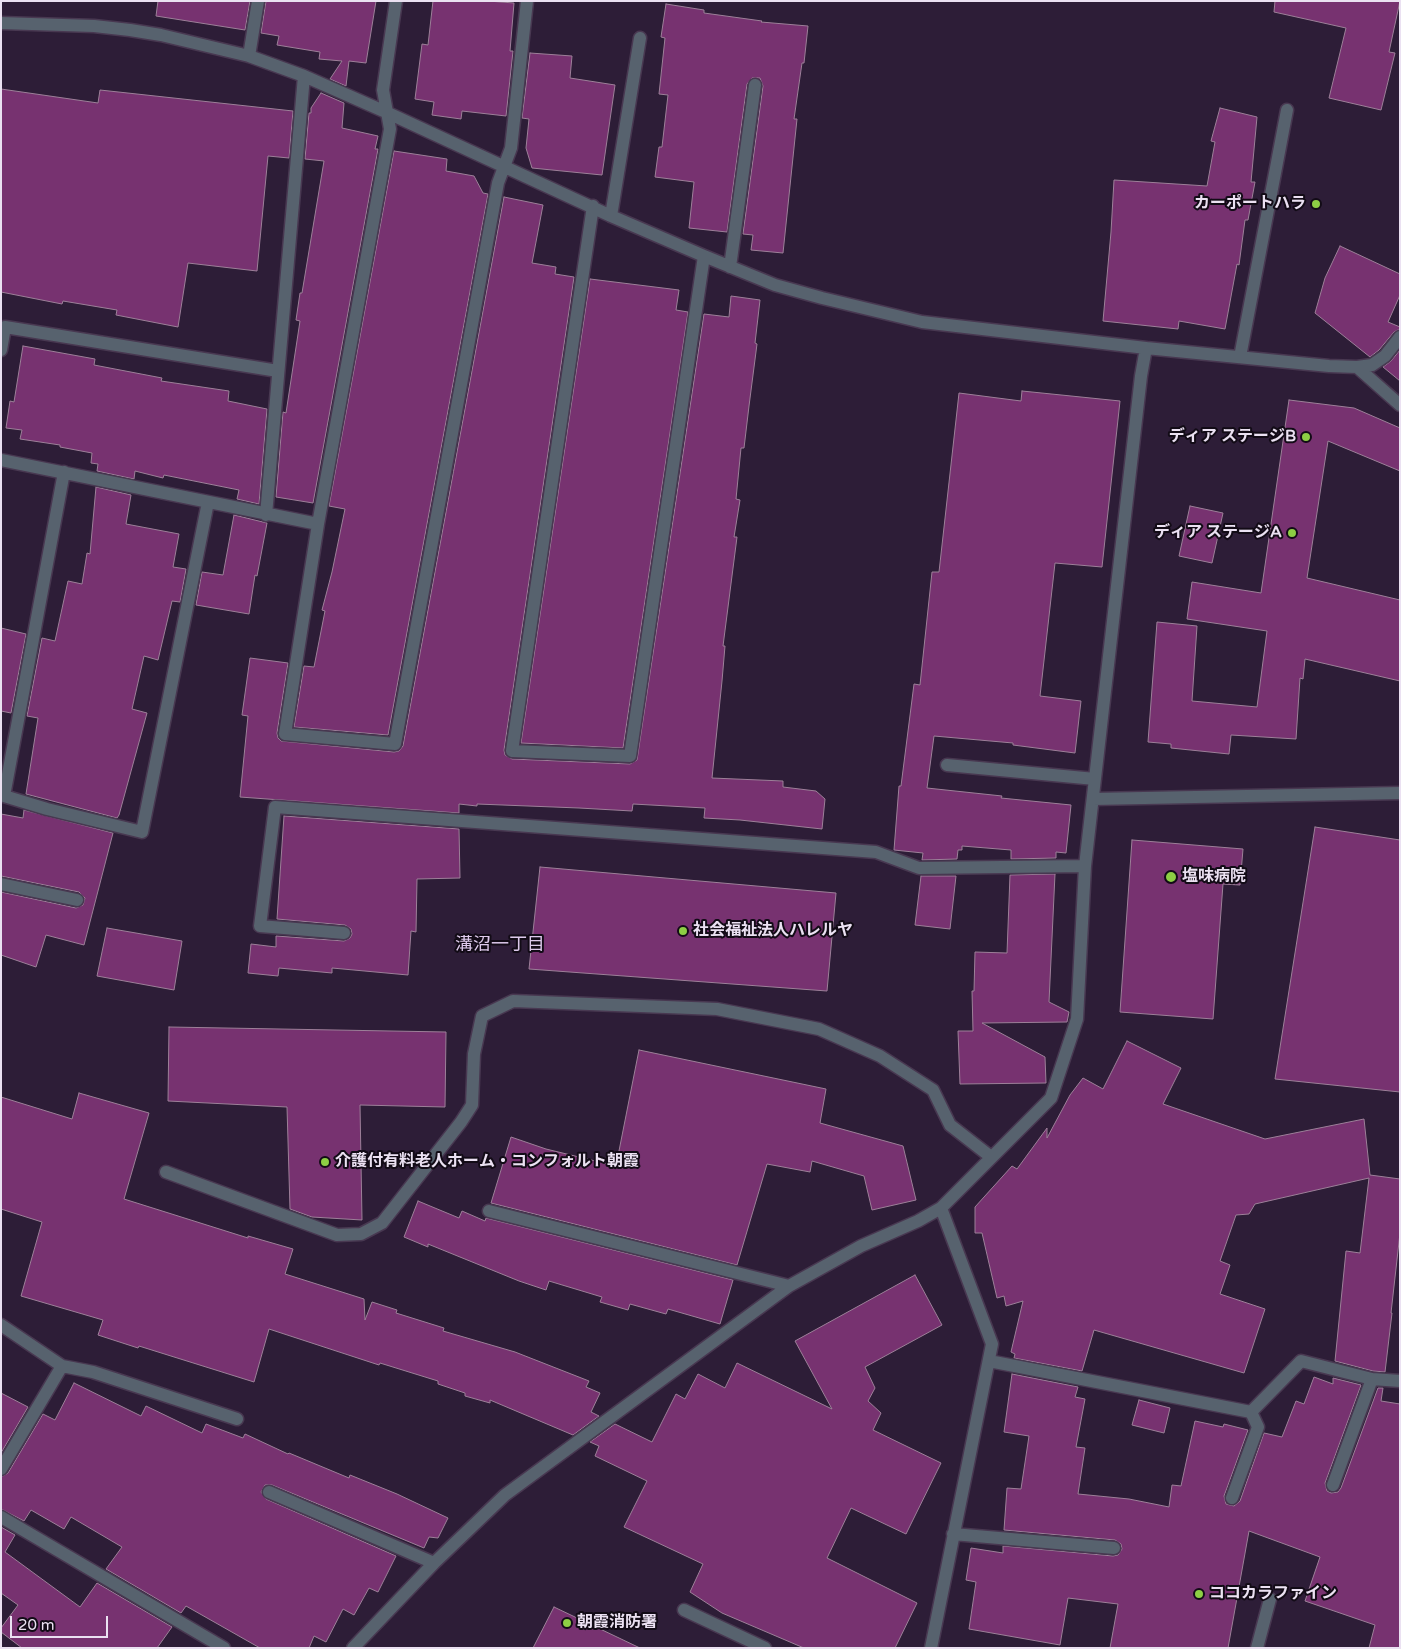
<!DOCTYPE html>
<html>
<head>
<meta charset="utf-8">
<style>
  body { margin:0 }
  #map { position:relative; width:1401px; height:1649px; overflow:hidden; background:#2d1d37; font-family:"Varela Round",sans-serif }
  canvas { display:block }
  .frame { position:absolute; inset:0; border:2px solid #ebe1f2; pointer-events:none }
  .scale { position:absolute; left:10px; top:1616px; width:98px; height:22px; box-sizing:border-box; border:2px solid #ebe1f2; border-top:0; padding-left:6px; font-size:15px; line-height:18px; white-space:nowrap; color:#ebe1f2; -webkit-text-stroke:4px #120b16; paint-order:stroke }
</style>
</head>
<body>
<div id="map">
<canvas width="1401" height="1649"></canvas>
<div class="frame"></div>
<div class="scale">20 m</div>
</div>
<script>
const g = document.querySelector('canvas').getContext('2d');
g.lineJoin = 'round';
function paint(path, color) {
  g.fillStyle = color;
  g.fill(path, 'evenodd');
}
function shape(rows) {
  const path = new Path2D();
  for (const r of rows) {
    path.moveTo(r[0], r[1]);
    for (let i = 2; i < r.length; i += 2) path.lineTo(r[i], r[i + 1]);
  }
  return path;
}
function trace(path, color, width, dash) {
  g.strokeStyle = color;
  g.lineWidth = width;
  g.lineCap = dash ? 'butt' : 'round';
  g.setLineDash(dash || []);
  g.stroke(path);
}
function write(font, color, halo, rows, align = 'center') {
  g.font = font + ' "Varela Round","Noto Sans JP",sans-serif';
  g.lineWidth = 4;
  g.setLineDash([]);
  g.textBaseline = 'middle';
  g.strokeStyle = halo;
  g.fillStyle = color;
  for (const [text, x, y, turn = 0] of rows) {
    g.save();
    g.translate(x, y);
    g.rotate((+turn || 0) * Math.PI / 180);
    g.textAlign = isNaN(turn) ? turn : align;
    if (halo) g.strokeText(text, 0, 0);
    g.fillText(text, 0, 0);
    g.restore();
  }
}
const building = shape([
  [158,1,250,1,245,30,156,16,158,1],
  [266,1,376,1,366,63,349,61,346,86,330,79,342,61,319,59,320,52,277,45,279,36,261,33,266,1],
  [433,1,488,1,514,3,510,51,513,51,506,116,462,111,461,119,432,115,434,102,415,99,422,44,428,45,433,1],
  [1275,1,1400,1,1389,52,1395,53,1381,110,1329,98,1346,28,1274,12,1275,1],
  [666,4,704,10,704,13,762,21,761,22,808,26,804,63,802,63,794,119,797,119,783,253,751,250,753,235,743,234,763,86,760,78,752,78,747,84,727,232,689,228,694,182,655,177,659,147,662,147,668,95,659,94,665,38,661,37,666,4],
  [530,53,572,56,570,78,615,85,602,175,532,168,526,148,529,119,522,118,530,53],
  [1,89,98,103,100,90,293,111,289,158,268,156,257,271,188,263,178,327,116,315,117,310,63,301,62,304,1,292,1,89],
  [321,93,344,103,342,128,378,136,375,149,378,149,313,503,276,497,283,412,286,413,300,321,296,320,300,293,302,293,324,161,305,159,309,113,311,113,311,108,321,93],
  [1220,108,1257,117,1251,182,1255,182,1248,220,1245,220,1239,265,1237,264,1225,329,1179,321,1178,329,1103,321,1111,232,1114,180,1207,186,1215,142,1211,141,1220,108],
  [394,151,447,159,446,171,474,176,483,193,488,194,388,735,294,727,304,666,314,667,325,611,322,610,332,572,345,509,329,506,394,151],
  [504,197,543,205,532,263,556,267,555,274,574,277,504,750,505,755,512,759,630,764,637,760,704,314,729,317,731,296,760,300,755,343,757,344,749,406,744,448,741,448,736,499,740,500,734,537,737,537,723,646,725,646,722,681,712,778,783,781,783,787,816,791,825,799,822,829,740,820,704,818,705,808,633,804,632,811,579,808,477,804,477,806,459,804,459,813,240,797,248,716,242,715,250,658,288,663,277,733,278,738,281,741,394,752,399,751,403,746,504,197],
  [1340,246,1400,274,1400,295,1388,322,1400,327,1400,329,1394,332,1379,350,1370,357,1315,313,1325,278,1340,246],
  [590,279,679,290,676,310,688,312,623,748,521,743,590,279],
  [23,346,95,359,94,365,162,378,161,381,229,391,228,401,267,409,259,504,237,499,239,490,164,475,163,478,135,471,134,479,97,471,98,464,91,463,92,453,60,447,60,445,20,439,22,430,6,428,10,401,14,402,23,346],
  [1400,350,1400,381,1383,367,1391,361,1400,350],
  [1022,391,1120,401,1102,567,1055,563,1040,696,1081,701,1075,753,1013,745,1013,743,934,736,927,788,1002,796,1001,798,1071,805,1066,853,1056,852,1056,858,1011,859,1011,850,962,846,962,850,958,850,957,859,922,860,923,853,894,850,899,786,901,786,914,684,920,685,932,572,939,572,959,393,1021,401,1022,391],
  [1289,400,1354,408,1400,428,1400,471,1328,441,1307,578,1400,600,1400,681,1305,659,1303,679,1300,678,1296,739,1231,735,1229,754,1171,748,1171,744,1148,742,1157,622,1197,626,1192,701,1257,707,1267,631,1187,619,1192,582,1261,593,1289,400],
  [96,487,131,495,126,524,179,534,173,567,186,569,180,602,172,601,158,660,144,656,132,709,147,713,119,815,117,818,26,794,38,718,27,716,42,638,55,641,68,581,82,584,87,553,90,554,96,487],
  [1190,506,1223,513,1212,563,1179,556,1190,506],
  [234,515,267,523,257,576,255,575,249,614,196,605,202,572,223,575,234,515],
  [1,628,26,634,11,713,1,711,1,628],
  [24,810,113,833,84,945,46,935,36,967,1,955,1,892,76,908,83,905,85,898,79,892,1,876,1,814,23,818,24,810],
  [284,816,459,829,460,878,417,879,416,932,411,931,408,975,332,968,332,973,279,968,278,976,248,973,251,944,276,947,276,936,344,941,350,938,352,934,351,929,345,925,277,919,284,816],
  [1315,827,1400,840,1400,1092,1275,1079,1315,827],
  [1132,840,1243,849,1240,885,1223,884,1213,1019,1120,1012,1132,840],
  [540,867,836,893,827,991,529,969,540,867],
  [1055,874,1049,1002,1069,1012,1067,1022,982,1023,1045,1057,1046,1083,960,1084,958,1031,973,1031,972,991,974,991,975,952,1007,953,1010,875,1055,874],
  [921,876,956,876,950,929,915,925,921,876],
  [107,928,182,941,174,990,97,976,107,928],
  [169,1027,446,1032,445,1107,360,1105,362,1220,312,1217,290,1209,287,1107,168,1101,169,1027],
  [1127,1041,1181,1068,1163,1104,1265,1139,1364,1119,1370,1175,1400,1179,1400,1233,1391,1313,1392,1313,1385,1372,1373,1371,1335,1361,1346,1251,1360,1253,1369,1178,1255,1204,1249,1214,1236,1215,1220,1261,1230,1265,1220,1294,1265,1309,1244,1373,1094,1330,1082,1371,1014,1358,1015,1354,1011,1352,1023,1301,1006,1306,1004,1296,997,1298,982,1233,975,1233,975,1207,1012,1166,1017,1169,1047,1128,1047,1138,1070,1095,1083,1078,1103,1089,1127,1041],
  [639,1050,826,1089,820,1123,903,1146,916,1200,872,1210,864,1176,812,1161,810,1172,767,1164,737,1265,491,1203,511,1137,546,1149,616,1166,639,1050],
  [79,1093,149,1113,124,1199,248,1238,248,1236,293,1249,285,1274,364,1299,365,1320,372,1302,397,1310,396,1313,444,1328,443,1331,515,1352,589,1381,586,1387,600,1393,591,1412,599,1416,573,1435,490,1400,490,1403,465,1396,465,1393,438,1384,438,1381,380,1363,379,1365,269,1329,254,1382,139,1346,138,1348,98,1335,103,1320,21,1296,42,1222,1,1209,1,1097,72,1119,79,1093],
  [418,1201,459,1218,462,1211,485,1221,486,1218,733,1280,720,1324,668,1309,666,1314,630,1304,628,1310,600,1302,602,1297,549,1281,546,1290,519,1281,428,1244,428,1247,404,1237,418,1201],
  [915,1275,942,1325,865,1367,875,1388,868,1401,881,1413,873,1430,941,1463,906,1534,851,1508,827,1558,917,1603,895,1648,804,1648,722,1613,690,1592,703,1564,624,1527,647,1481,595,1456,599,1446,590,1442,615,1424,652,1442,676,1394,685,1399,698,1374,725,1388,737,1363,832,1409,795,1341,915,1275],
  [1012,1374,1078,1387,1075,1397,1085,1399,1076,1447,1085,1448,1078,1494,1129,1499,1169,1507,1172,1485,1181,1486,1195,1421,1223,1427,1224,1424,1248,1430,1224,1496,1226,1504,1234,1506,1240,1501,1264,1433,1282,1437,1296,1401,1304,1404,1314,1377,1333,1384,1333,1378,1361,1385,1325,1483,1327,1491,1331,1493,1338,1492,1341,1488,1378,1388,1383,1388,1381,1401,1400,1404,1400,1648,1369,1648,1375,1625,1305,1601,1320,1557,1249,1531,1228,1648,1110,1648,1118,1604,1068,1598,1060,1645,969,1629,976,1582,966,1580,971,1548,1003,1553,1003,1546,1113,1556,1118,1555,1122,1549,1121,1544,1115,1540,1004,1530,1007,1488,1021,1489,1029,1436,1004,1432,1012,1374],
  [74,1383,141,1416,146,1406,202,1433,206,1424,243,1438,245,1434,288,1454,289,1453,349,1478,350,1475,397,1494,448,1518,438,1538,429,1537,424,1548,272,1485,265,1485,261,1492,266,1499,396,1556,378,1592,369,1588,354,1615,343,1609,326,1642,314,1636,309,1648,260,1648,186,1606,181,1613,106,1569,122,1547,71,1517,64,1529,31,1510,24,1521,1,1509,1,1477,8,1473,43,1414,55,1420,74,1383],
  [1,1393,28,1407,1,1453,1,1393],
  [1139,1400,1170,1408,1164,1433,1132,1425,1139,1400],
  [1,1527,15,1535,5,1552,80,1607,97,1583,172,1627,157,1648,22,1648,1,1632,1,1628,18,1605,1,1593,1,1527],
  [554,1607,640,1648,533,1648,554,1607]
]);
paint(building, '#773270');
trace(building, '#9d8099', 1);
const minor = shape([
  [396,1,383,90,390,129,318,524,285,734,395,744,498,183,511,148,527,1],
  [1,23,94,26,130,30,161,35,249,56,304,76,388,113,611,216,704,256,775,285,822,298,922,322,1146,348,1329,366,1357,367,1372,365,1385,356,1400,337],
  [249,56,258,1],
  [593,206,512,751,630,756,704,256],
  [611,216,640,38],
  [730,267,755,85],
  [1,350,5,327,278,371],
  [1240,357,1287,110],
  [1357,367,1400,405],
  [1,460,318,524],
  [64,472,4,796,47,809,142,832,208,502],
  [266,515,304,76],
  [947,765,1095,779],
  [1093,799,1400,793],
  [1,884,77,900],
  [344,933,260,926,275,807,876,852,919,868,1085,866],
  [166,1172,337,1235,361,1234,382,1223,461,1122,472,1105,474,1054,482,1016,513,1001,717,1009,819,1029,880,1056,933,1090,950,1125,991,1157],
  [489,1211,789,1286],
  [1,1325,62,1366,93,1372,237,1419],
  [989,1361,1251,1412,1301,1361,1372,1379,1400,1381],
  [1,1469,62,1366],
  [1333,1485,1372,1379],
  [269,1492,434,1563],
  [1232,1498,1258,1427,1251,1412],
  [1,1517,224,1648],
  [953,1534,1114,1548],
  [684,1610,765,1648],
  [353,1648,434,1563,505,1495,789,1286,861,1246,918,1221,941,1208,1051,1098,1077,1019,1085,866,1141,376,1146,348],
  [931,1648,992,1344,941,1208],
  [1257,1648,1270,1599]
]);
trace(minor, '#483851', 15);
trace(minor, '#57626e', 12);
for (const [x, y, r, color] of [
  [1316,204,5,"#8dce44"],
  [1306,437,5,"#8dce44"],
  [1292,533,5,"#8dce44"],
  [1171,877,6,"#8dce44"],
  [683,931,5,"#8dce44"],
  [325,1162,5,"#8dce44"],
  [1199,1594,5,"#8dce44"],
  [567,1623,5,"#8dce44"]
]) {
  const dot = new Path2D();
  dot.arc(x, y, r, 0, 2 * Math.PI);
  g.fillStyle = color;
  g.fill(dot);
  trace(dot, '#120b16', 2);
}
write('bold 16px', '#ebe1f2', '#120b16', [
  ["カーポートハラ",1306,204,"right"],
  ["ディア ステージB",1296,437,"right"],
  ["ディア ステージA",1282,533,"right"],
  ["塩味病院",1182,877],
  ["社会福祉法人ハレルヤ",693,931],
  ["介護付有料老人ホーム・コンフォルト朝霞",335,1162],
  ["ココカラファイン",1209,1594],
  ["朝霞消防署",577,1623]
], 'left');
write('18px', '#ddc9eb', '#120b16', [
  ["溝沼一丁目",500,945]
]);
</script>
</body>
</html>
